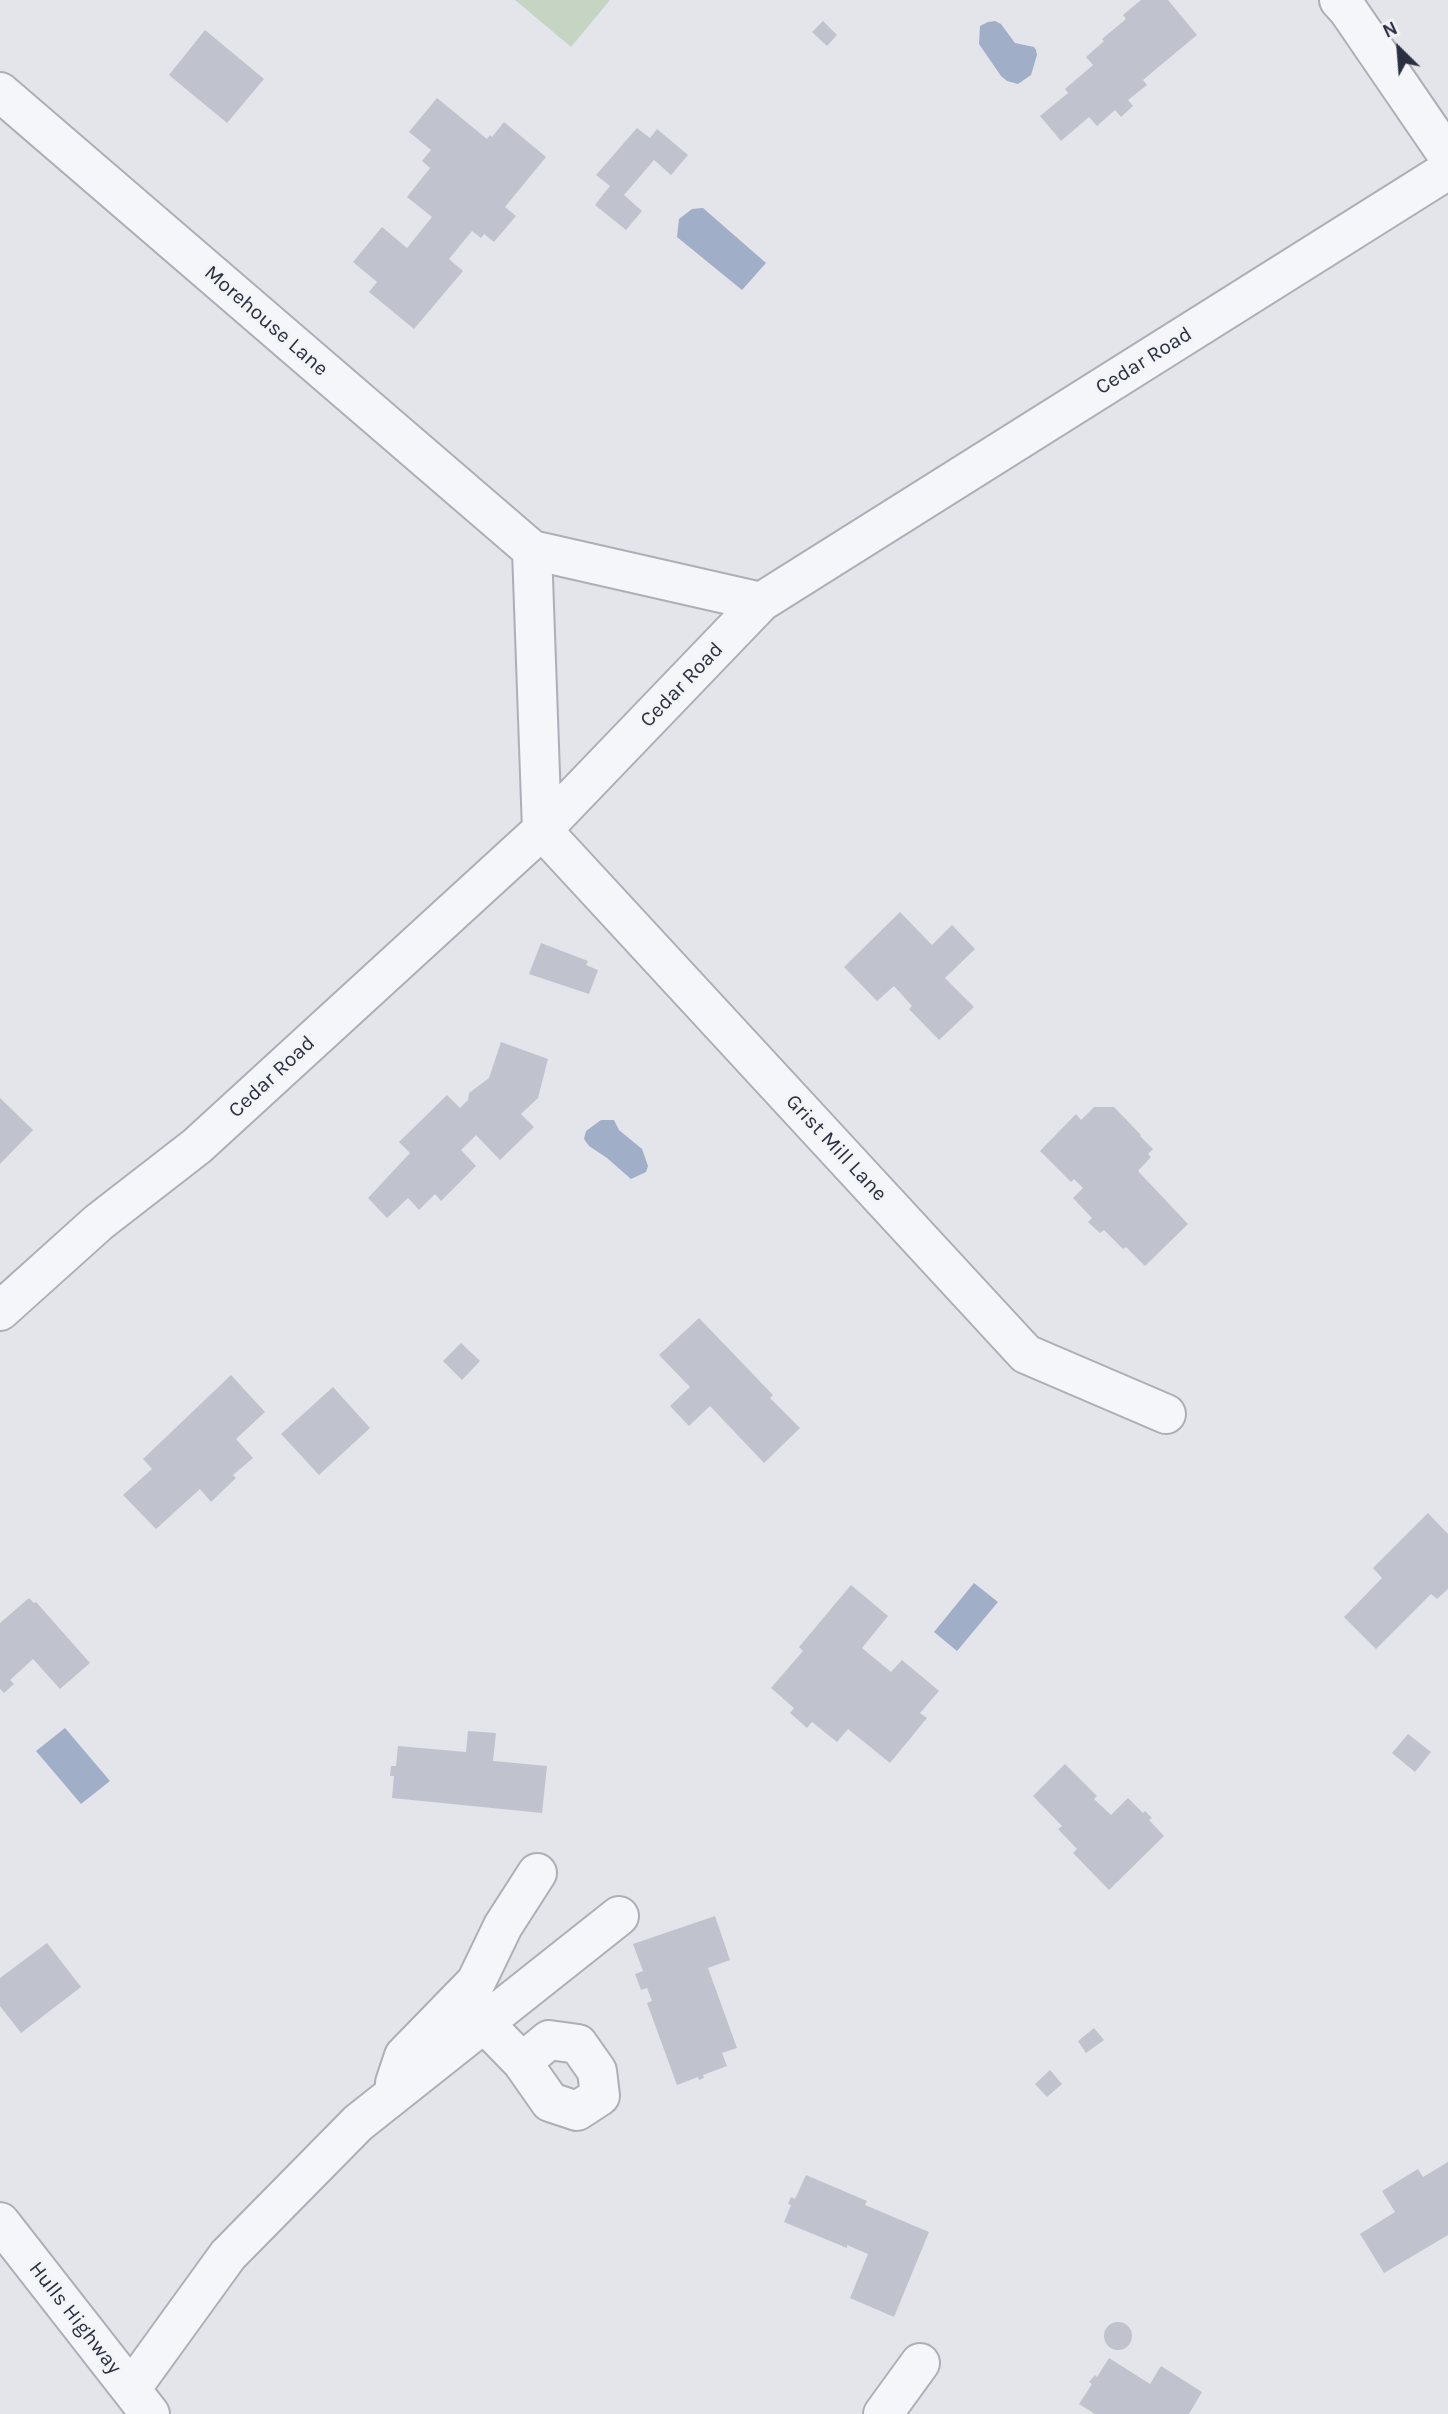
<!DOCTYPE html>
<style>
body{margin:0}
#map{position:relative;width:1448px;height:2414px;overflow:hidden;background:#e3e5ea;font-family:Karla,sans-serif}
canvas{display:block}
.north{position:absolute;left:1364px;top:14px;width:70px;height:70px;-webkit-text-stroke:5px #f2f4f8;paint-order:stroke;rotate:335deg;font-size:19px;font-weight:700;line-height:28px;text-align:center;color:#2b3041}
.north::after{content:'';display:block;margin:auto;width:24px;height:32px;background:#2b3041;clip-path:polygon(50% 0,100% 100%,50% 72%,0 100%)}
</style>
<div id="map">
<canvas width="1448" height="2414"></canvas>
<div class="north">N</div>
</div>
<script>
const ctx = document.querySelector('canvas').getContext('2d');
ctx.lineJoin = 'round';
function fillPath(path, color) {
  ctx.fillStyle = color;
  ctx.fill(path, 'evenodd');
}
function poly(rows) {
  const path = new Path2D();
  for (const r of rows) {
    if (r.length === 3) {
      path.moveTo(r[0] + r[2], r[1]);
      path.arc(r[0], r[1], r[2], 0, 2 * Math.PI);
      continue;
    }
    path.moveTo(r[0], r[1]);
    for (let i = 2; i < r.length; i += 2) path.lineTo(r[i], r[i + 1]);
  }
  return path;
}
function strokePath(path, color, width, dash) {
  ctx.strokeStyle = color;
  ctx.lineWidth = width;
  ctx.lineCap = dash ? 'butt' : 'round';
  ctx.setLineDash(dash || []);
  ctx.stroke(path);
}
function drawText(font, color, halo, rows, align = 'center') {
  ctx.font = font + ' Karla,sans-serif';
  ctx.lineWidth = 5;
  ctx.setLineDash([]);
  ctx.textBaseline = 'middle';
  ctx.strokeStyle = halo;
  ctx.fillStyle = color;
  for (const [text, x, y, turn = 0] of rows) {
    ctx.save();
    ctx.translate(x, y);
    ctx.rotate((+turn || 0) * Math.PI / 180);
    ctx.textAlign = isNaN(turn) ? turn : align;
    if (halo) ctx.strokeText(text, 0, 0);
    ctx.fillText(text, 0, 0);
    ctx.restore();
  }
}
const green = poly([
 [515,0,610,0,571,47]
]);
const water = poly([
 [995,21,1001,24,1015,43,1034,47,1036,50,1037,55,1031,75,1018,84,1007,81,1001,76,979,44,980,26,988,22],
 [703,208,766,263,742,290,677,237,679,219,692,209],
 [601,1120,614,1120,619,1130,642,1149,648,1166,646,1172,631,1179,607,1158,589,1146,584,1139,586,1131],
 [974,1583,998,1602,957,1651,934,1632],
 [65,1728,110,1781,81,1804,36,1751]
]);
const building = poly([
 [1141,0,1168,0,1197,35,1143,80,1147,85,1128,100,1133,106,1121,117,1115,110,1097,126,1089,117,1061,141,1040,116,1068,93,1065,89,1093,65,1086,57,1104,41,1102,39,1126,19,1123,15],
 [823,21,837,35,827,46,812,32],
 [205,30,264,79,227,123,169,75],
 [437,98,487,139,490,135,492,137,504,122,546,157,505,207,516,216,494,242,484,234,481,238,472,231,449,259,463,271,414,329,369,292,377,282,353,262,382,227,407,248,432,217,407,197,430,168,422,161,431,150,409,132],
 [637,128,650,138,657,129,688,155,671,175,654,160,624,195,642,211,626,230,595,205,610,186,596,175],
 [900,912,932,945,952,925,975,949,945,978,974,1007,939,1040,909,1009,912,1006,894,986,877,1001,844,967],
 [541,943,588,961,586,965,598,970,589,994,529,974],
 [501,1042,548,1059,538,1098,521,1114,534,1127,500,1160,476,1135,461,1150,476,1166,441,1201,435,1194,419,1210,408,1198,387,1218,368,1198,410,1153,399,1142,447,1095,460,1108,468,1100,469,1093,489,1078],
 [0,1098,33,1130,0,1164],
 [1094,1107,1114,1107,1141,1135,1140,1136,1153,1149,1148,1154,1151,1157,1138,1171,1188,1224,1145,1266,1126,1247,1123,1249,1104,1230,1100,1233,1088,1222,1092,1218,1073,1198,1083,1188,1074,1179,1071,1182,1040,1151,1076,1114,1081,1120],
 [699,1318,773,1395,770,1398,800,1428,764,1463,710,1406,689,1426,670,1406,690,1387,659,1355],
 [461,1343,480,1361,462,1380,443,1361],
 [231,1375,265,1412,236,1439,253,1458,233,1475,236,1478,211,1502,200,1489,156,1529,123,1495,152,1469,143,1459],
 [333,1387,370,1428,319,1475,281,1434],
 [1428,1513,1448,1534,1448,1589,1437,1599,1431,1594,1376,1649,1344,1617,1382,1578,1373,1568],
 [851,1585,888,1616,862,1648,891,1672,902,1660,939,1691,920,1713,927,1718,890,1763,848,1729,837,1742,812,1722,807,1728,790,1713,794,1708,771,1688,803,1651,799,1647],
 [29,1598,34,1603,36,1602,90,1663,60,1689,33,1659,10,1680,14,1684,4,1693,0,1689,0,1623],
 [468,1731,496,1733,493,1761,547,1766,542,1813,392,1798,394,1776,390,1776,391,1766,396,1766,398,1746,466,1752],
 [1408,1734,1431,1752,1415,1772,1392,1753],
 [1065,1764,1097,1796,1094,1799,1111,1815,1128,1798,1143,1813,1145,1811,1152,1818,1149,1820,1164,1836,1109,1890,1073,1853,1077,1849,1058,1829,1062,1826,1033,1796],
 [715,1916,730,1960,708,1968,737,2048,722,2053,727,2066,703,2075,704,2078,699,2080,698,2077,677,2085,647,2003,652,2001,647,1988,641,1990,635,1974,643,1971,633,1944],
 [47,1943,81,1987,21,2033,0,2006,0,1978],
 [1094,2028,1104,2040,1086,2053,1078,2041],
 [1050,2070,1062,2084,1047,2097,1035,2084],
 [1448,2162,1448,2235,1384,2273,1360,2234,1395,2212,1382,2191,1418,2169,1423,2177],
 [806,2175,867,2201,865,2205,929,2232,894,2317,850,2298,868,2254,847,2245,847,2248,784,2222,791,2205,788,2204,791,2197,795,2199],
 [1118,2336,14],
 [1109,2358,1150,2384,1161,2366,1202,2392,1189,2414,1095,2414,1079,2404,1092,2384,1089,2382,1095,2375,1097,2377]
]);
const minor = poly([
 [1339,0,1348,10,1448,156],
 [0,92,532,550,761,602],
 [532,550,542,830,1026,1354,1166,1414],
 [0,1311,99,1222,197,1146,542,830,761,602,1448,170],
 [484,2023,522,2062,550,2102,577,2111,600,2096,597,2071,578,2044,549,2040,522,2062],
 [395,2083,404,2056,476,1982,503,1926,537,1873],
 [0,2222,150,2414],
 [131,2389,228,2255,358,2123,619,1916],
 [883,2414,920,2363]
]);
const streetNames = [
 ["Morehouse Lane",266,321,41],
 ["Cedar Road",1144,361,-32],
 ["Cedar Road",682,685,-46],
 ["Cedar Road",272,1077,-43],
 ["Grist Mill Lane",836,1148,47],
 ["Hulls Highway",75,2318,52]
];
fillPath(green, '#c6d4c4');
fillPath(water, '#a0aec8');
fillPath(building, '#c0c3cd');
strokePath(minor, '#acafb7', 42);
strokePath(minor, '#f5f6f9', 38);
drawText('21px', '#2b3041', '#f2f4f8', streetNames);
</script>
